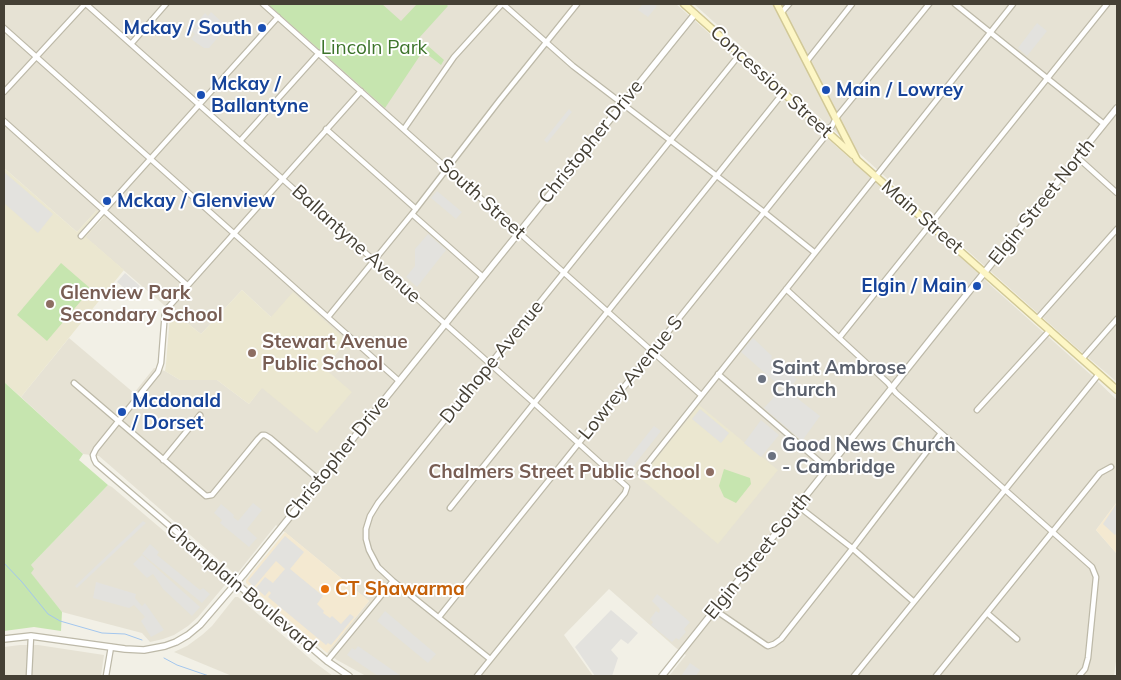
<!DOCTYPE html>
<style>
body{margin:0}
#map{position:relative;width:1121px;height:680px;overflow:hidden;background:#f2f0e6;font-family:Mulish,sans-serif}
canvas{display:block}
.frame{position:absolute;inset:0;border:5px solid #454035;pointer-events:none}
</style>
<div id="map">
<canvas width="1121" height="680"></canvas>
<div class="frame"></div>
</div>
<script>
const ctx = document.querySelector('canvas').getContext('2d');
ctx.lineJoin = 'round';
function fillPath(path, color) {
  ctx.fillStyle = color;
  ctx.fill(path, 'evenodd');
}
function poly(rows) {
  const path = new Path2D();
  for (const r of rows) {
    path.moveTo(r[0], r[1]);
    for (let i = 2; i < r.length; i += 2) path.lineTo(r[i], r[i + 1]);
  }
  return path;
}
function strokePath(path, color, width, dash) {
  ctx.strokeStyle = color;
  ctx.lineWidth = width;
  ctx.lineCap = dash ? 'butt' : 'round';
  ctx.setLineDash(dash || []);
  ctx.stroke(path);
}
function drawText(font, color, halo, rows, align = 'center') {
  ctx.font = font + ' Mulish,sans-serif';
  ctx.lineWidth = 4;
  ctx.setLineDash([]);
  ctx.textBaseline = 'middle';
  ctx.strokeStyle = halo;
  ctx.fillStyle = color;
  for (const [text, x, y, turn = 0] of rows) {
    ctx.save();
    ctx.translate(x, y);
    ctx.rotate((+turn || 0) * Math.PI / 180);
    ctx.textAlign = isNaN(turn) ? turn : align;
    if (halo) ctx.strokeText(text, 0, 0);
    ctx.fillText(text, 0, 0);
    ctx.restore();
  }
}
const residential = poly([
 [4,4,676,4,934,233,976,270,988,283,1090,374,1117,400,1117,502,1096,530,1117,554,1117,654,1114,676,669,676,686,655,676,648,609,589,564,635,593,676,366,676,337,660,327,653,369,601,276,525,236,575,99,456,83,454,21,397,69,338,134,393,154,368,165,371,180,380,217,380,249,404,261,388,323,368,347,342,271,317,242,290,201,334,164,305,85,237,104,217,96,211,77,232,4,168],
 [694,4,1117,4,1117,382,1078,349,942,228],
 [108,485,112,487,224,582,225,585,198,617,188,626,174,635,163,639,150,642,142,633,62,612,27,569],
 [235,597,238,597,314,662,333,676,232,676,174,652,187,646,202,635,212,626],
 [20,645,38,645,104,655,101,676,4,676,4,647]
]);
const commercial = poly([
 [1117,502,1117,554,1096,530],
 [285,532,369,601,327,653,246,583,246,580]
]);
const education = poly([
 [4,168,77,232,96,211,95,209,105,217,102,218,86,237,124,270,21,397,4,382],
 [242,290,271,317,293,292,347,341,324,368,352,392,317,433,262,388,249,404,217,380,180,380,165,371,166,364,170,315,164,305,201,334],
 [699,405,778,470,718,544,640,478,643,475]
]);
const green = poly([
 [268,4,382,4,401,21,417,4,446,4,448,6,419,38,444,60,441,65,423,51,385,108],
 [61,263,91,289,47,341,17,315],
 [4,382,83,454,79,460,108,485,31,565,34,569,31,573,62,612,61,631,34,627,4,631],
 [724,469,750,478,751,484,736,503,724,497,719,486]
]);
const parking = poly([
 [643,4,654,4,657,6,648,17,638,10],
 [211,12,223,23,221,26,225,29,209,48,204,48,191,39,195,34,190,30,205,13,208,16],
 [1037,23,1047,31,1027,56,1018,48],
 [569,109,572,112,547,143,544,140],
 [4,172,53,214,38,233,4,203],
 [437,191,462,212,456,219,431,198],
 [428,234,446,250,417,287,406,277,415,266,415,249],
 [125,273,140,286,133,295,117,282],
 [753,338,772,356,771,358,797,379,788,391,820,416,802,441,764,408,782,388,741,352],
 [700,409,729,433,721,443,692,419],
 [761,420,779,435,761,457,744,443],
 [654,426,661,431,628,473,621,467],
 [253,503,262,510,247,529,257,538,249,547,220,523,222,520,214,513,221,504,234,515,233,517,238,521],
 [1117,503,1117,533,1115,535,1103,524],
 [143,521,146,523,77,588,75,586],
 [285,536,304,552,290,569,323,596,317,604,324,611,323,613,330,618,332,616,341,624,350,614,354,617,331,645,328,643,326,645,268,597,271,593,269,591,265,596,256,588,265,577,273,583,285,569,276,561,254,587,248,581],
 [150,544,159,552,157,555,200,590,203,588,210,594,202,603,142,554],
 [142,555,200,607,192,616,163,589,153,574,147,578,133,564],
 [96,582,136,594,135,598,142,606,145,603,164,630,151,637,141,621,145,617,134,605,129,608,93,598],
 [657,594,690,622,684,629,686,632,679,640,676,638,672,642,651,625,653,622,650,619,656,611,659,613,660,610,659,608,652,601],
 [611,610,638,633,628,644,621,639,611,650,618,658,612,676,595,676,575,647],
 [385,611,436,654,428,663,377,621],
 [358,646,401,676,378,676,347,655,352,648,355,650],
 [690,663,700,670,696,676,681,676]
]);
const stream = poly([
 [4,563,22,582,48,614,60,621,102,633,125,634,142,640],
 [164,658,177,665,209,676]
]);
const minor = poly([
 [86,4,534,403,627,487,625,493,477,676],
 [263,4,701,395],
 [503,4,573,66,764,212,814,252],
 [955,4,1104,124],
 [782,12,789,4],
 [4,28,399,381],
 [131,44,166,4],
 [807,61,852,4],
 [4,92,85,4],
 [4,121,187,285],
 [823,128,829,128,832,126,836,118,929,4],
 [326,129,416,209],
 [404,129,454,57,502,4],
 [240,141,319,53],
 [1077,157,1117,193],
 [412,214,483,277],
 [81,236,278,17],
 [786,289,888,383,896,393,1092,567,1096,577,1088,658,1085,669,1079,676],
 [328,317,412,214,499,101,577,4],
 [1037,319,1117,229],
 [839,338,1107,4],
 [1082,359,1117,319],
 [718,374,828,469],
 [74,383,206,496,212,495,258,439,262,435,265,435,270,438,319,480],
 [977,410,1050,330],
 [163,460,200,415],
 [640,473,1013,4],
 [798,506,852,548,914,602],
 [450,508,783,93],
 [236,583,96,463,94,459,93,455,96,449,158,372,161,363,165,311,361,91],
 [715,610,766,645,768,646,774,644,781,639,856,544,941,433],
 [987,613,1017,639],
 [439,617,823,139],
 [490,659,393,581,378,567,369,550,366,539,366,529,370,516,378,503,740,54],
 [327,661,393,581],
 [29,676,31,636],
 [106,676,111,647],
 [854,676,1099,374],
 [936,676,1100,473,1111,467]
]);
const tertiary = poly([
 [236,583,327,661,349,676],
 [4,639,31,636,125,649,144,650,165,646,176,642,188,635,200,625,243,575,695,14],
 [662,676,934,335,1117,108]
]);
const secondary = poly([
 [684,4,853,155],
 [777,4,857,160,1117,390]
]);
const markers = [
 [262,28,5,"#1a4fb4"],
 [826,90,5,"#1a4fb4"],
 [201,95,5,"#1a4fb4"],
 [107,201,5,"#1a4fb4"],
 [977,286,5,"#1a4fb4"],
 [50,304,5,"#8d6e63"],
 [252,353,5,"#8d6e63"],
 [762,379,5,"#6b7280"],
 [122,412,5,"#1a4fb4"],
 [772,456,5,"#6b7280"],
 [710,472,5,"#8d6e63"],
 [325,589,5,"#e8710a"]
];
const transitNames = [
 ["Mckay / South",252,28,"right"],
 ["Mckay /",211,84],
 ["Ballantyne",211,106],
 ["Main / Lowrey",836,90],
 ["Mckay / Glenview",117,201],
 ["Elgin / Main",967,286,"right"],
 ["Mcdonald",132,401],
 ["/ Dorset",132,423]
];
const parkNames = [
 ["Lincoln Park",374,48]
];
const streetNames = [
 ["Concession Street",771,82,42],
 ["Christopher Drive",591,142,-51],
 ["South Street",482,199,42],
 ["Elgin Street North",1042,202,-51],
 ["Main Street",922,217,41],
 ["Ballantyne Avenue",356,244,42],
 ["Dudhope Avenue",492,362,-51],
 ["Lowrey Avenue S",631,378,-51],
 ["Christopher Drive",337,458,-51],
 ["Elgin Street South",758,556,-51],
 ["Champlain Boulevard",241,588,40]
];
const educationNames = [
 ["Glenview Park",60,293],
 ["Secondary School",60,315],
 ["Stewart Avenue",262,342],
 ["Public School",262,364],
 ["Chalmers Street Public School",700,472,"right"]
];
const worshipNames = [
 ["Saint Ambrose",772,368],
 ["Church",772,390],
 ["Good News Church",782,445],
 ["- Cambridge",782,467]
];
const foodNames = [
 ["CT Shawarma",335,589]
];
fillPath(residential, '#e6e2d4');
fillPath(commercial, '#f4e9d1');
fillPath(education, '#ebe7d0');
fillPath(green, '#c6e5af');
fillPath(parking, '#e3e2de');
strokePath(stream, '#a3c6ee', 1);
strokePath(minor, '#bdb9a8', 7);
strokePath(tertiary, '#bdb9a8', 8);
strokePath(secondary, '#d1c897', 9);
strokePath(minor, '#fff', 4.5);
strokePath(tertiary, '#fff', 5.5);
strokePath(secondary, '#fdf6c5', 6);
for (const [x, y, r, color] of markers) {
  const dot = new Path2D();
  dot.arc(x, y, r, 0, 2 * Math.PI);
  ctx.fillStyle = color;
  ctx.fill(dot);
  strokePath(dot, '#fff', 2);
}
drawText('bold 19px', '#164399', '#fff', transitNames, 'left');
drawText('19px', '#3d742b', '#fff', parkNames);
drawText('19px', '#454035', '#fff', streetNames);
drawText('bold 19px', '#785e54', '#fff', educationNames, 'left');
drawText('bold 19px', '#5b616d', '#fff', worshipNames, 'left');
drawText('bold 19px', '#c56008', '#fff', foodNames, 'left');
</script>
